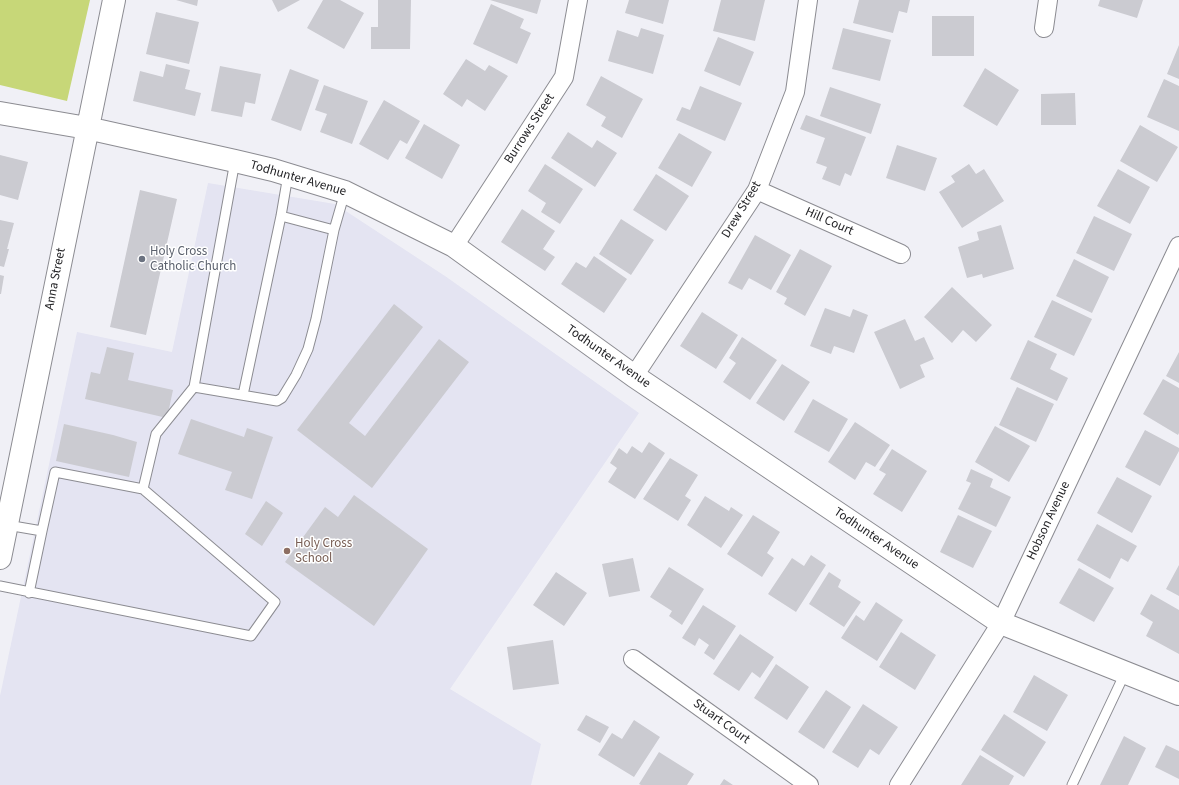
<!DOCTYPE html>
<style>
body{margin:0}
canvas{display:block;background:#f0f0f6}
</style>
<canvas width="1179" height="785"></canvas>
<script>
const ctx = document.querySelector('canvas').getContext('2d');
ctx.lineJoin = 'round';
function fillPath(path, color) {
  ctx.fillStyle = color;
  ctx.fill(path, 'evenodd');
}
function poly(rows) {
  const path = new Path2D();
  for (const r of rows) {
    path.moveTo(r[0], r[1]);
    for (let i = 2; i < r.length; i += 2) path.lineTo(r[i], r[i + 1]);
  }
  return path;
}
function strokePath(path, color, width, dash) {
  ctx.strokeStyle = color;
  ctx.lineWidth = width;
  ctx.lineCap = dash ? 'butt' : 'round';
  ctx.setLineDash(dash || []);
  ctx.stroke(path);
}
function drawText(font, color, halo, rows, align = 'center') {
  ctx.font = font + ' "Source Sans 3",sans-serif';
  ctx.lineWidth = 3;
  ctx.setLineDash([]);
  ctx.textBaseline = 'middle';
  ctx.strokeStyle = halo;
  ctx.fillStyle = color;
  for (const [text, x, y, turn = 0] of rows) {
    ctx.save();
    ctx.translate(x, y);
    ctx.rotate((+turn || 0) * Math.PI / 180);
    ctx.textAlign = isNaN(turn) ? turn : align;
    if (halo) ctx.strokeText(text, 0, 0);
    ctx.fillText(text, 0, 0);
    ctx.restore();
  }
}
const built = poly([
 [208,183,335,204,445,276,639,413,450,689,541,744,531,785,0,785,0,696,77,332,172,352]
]);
const green = poly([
 [0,0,90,0,67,101,0,85]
]);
const building = poly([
 [176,0,198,0,197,6],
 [272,0,300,0,278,12],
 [323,0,340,0,364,13,344,49,307,28],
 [378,0,411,0,410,49,371,49,371,27,378,27],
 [490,0,541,0,537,14],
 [629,0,669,0,663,24,625,13],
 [721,0,765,0,755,41,713,31],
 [859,0,910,0,907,13,899,11,893,33,853,23],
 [1100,0,1143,0,1137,18,1098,6],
 [491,4,524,19,520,28,531,33,517,64,473,44],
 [156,12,199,22,189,64,146,54],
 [932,16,974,16,974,56,932,56],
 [641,28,664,35,653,74,608,61,617,30,638,37],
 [843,28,891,40,880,81,832,69],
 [718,37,754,52,740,86,704,71],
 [1179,45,1179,79,1167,74],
 [466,59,485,71,489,65,508,76,485,111,467,99,462,107,443,94],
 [166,64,190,70,185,89,201,93,195,116,133,101,140,71,163,77],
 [220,66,261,74,255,104,245,102,242,117,211,111],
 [985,68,1019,90,997,126,963,106],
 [290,69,319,80,301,131,271,120],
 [601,76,643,99,622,138,601,126,606,117,586,105],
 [1164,79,1179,86,1179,131,1147,117],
 [324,85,368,101,352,144,320,132,327,114,315,110],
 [700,86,742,103,725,141,676,120,682,107,690,110],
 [830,87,881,104,871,134,820,116],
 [1075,93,1076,125,1041,125,1041,94],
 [384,100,420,121,407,144,400,140,388,160,359,144],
 [806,115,866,137,851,176,845,173,840,186,822,179,827,167,816,163,825,138,800,129],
 [424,124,460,145,442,179,405,158],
 [1140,125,1178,147,1157,182,1120,161],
 [568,132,592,148,597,140,617,153,595,187,551,158],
 [679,133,712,152,692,187,658,168],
 [897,145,937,158,925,191,886,178],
 [0,155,28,162,18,200,0,195],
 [545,164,583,189,560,224,541,212,546,203,528,191],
 [969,164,976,174,984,169,1004,201,962,228,939,192,955,182,951,176],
 [1118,169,1150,187,1130,224,1097,206],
 [656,174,689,196,666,231,633,210],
 [140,190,177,199,146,335,110,327],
 [522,209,555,231,543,249,555,257,545,271,501,242],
 [1094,216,1132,234,1114,271,1076,253],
 [621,219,654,240,631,275,599,254],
 [0,220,14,223,7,249,9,249,4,267,0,266],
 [1001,225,1014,269,983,278,982,274,967,278,958,247,979,240,977,232],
 [755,235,791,255,771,290,749,278,742,290,728,283],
 [800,249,832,266,805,316,784,304,787,298,776,292],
 [594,256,627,279,604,313,561,284,576,262,586,268],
 [1074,259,1109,277,1092,313,1056,296],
 [0,275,4,276,1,294,0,294],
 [952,287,992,325,976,342,963,330,952,343,924,317],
 [1052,300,1092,319,1074,356,1034,337],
 [394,304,423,327,349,423,365,436,439,339,469,362,372,488,297,430],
 [825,308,850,317,853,309,868,315,854,353,834,346,831,354,810,346],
 [702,312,738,335,716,369,680,346],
 [905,319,915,341,924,337,934,359,920,365,925,377,900,389,874,332],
 [742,337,777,360,750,400,723,382,736,363,729,358],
 [1028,340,1057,354,1050,369,1068,378,1057,401,1010,379],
 [107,347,134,353,128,380,173,390,167,418,85,399,91,372,100,374],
 [1179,352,1179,383,1166,376],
 [782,364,810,382,784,421,756,403],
 [1163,379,1179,388,1179,433,1178,435,1143,414],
 [1017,387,1054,404,1036,442,999,425],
 [813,399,848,419,829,452,794,432],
 [191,419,244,437,247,428,273,437,252,499,225,490,232,472,178,454],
 [855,422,890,445,875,467,866,462,855,480,828,462],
 [64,424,113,435,137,442,129,477,56,461],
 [995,426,1030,446,1009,482,975,462],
 [1145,430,1179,448,1179,451,1160,486,1125,467],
 [649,442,665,453,635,499,608,482,617,468,610,463,619,448,627,454,632,446,642,453],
 [892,449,927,471,902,512,873,494,886,474,879,470],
 [670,458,698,475,685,496,691,500,678,521,643,499],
 [971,469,993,479,990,487,1011,497,996,527,958,509,971,483,966,481],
 [1117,477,1152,496,1132,533,1097,513],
 [354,495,428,549,374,626,285,562,325,507,338,517],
 [705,496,729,511,731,507,743,515,721,548,687,525],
 [266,501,283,513,262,546,245,534],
 [753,515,780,532,767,553,774,558,762,577,727,554],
 [958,515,992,531,973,568,940,552],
 [1097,524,1137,546,1128,562,1121,558,1110,579,1077,560],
 [811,555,826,565,796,612,768,594,792,558,804,566],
 [633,558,640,591,609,597,602,564],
 [1179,565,1179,596,1166,589],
 [669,567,704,589,682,625,669,616,672,611,650,597],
 [1079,568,1114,588,1094,622,1059,603],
 [556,572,587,593,564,626,533,605],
 [829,572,841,580,838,587,861,602,844,627,809,604],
 [1151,594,1179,610,1179,654,1146,636,1153,622,1140,614],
 [876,602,903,620,877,661,841,638,856,615,864,621],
 [703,605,736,626,714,660,704,653,709,645,699,638,695,646,682,638],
 [901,632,936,655,915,690,879,667],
 [740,634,774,657,760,678,752,672,739,691,713,674],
 [553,640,559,684,513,690,507,647],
 [776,664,809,687,787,720,754,698],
 [1034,675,1068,695,1047,731,1013,712],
 [826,690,851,707,824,749,798,732],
 [863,704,898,727,879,755,870,749,858,768,832,752],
 [1004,714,1046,742,1024,777,981,750],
 [586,715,609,727,600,743,577,730],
 [634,720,660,737,634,777,598,755,612,733,622,739],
 [1124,736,1146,748,1128,785,1100,785],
 [1166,745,1179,751,1179,779,1155,767],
 [659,752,694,774,687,785,641,785,639,784],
 [980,755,1014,776,1009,785,961,785],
 [724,779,733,785,720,785]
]);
const lane = poly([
 [281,216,334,230],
 [194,387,277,401,282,398,296,375,308,349,316,319,334,230,345,192],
 [243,395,281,216,288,175],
 [7,525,42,531],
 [0,586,251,636,275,602,143,489],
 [29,593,42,531,55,472,143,489,156,434,194,387,235,161],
 [1072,785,1125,673]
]);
const street = poly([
 [1044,28,1048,0],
 [757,190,901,254],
 [454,246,564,77,578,0],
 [634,376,757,190,795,92,808,0],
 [633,659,809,785],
 [899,785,1001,623,1179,246]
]);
const secondary = poly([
 [0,113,87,128,235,161,273,170,345,192,454,246,634,376,1001,623,1179,694],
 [0,558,114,0]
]);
const markers = [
 [142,259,4,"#6b7280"],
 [287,551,4,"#8d6e63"]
];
const streetNames = [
 ["Burrows Street",530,129,-57],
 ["Todhunter Avenue",298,179,16],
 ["Drew Street",742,210,-59],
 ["Hill Court",829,222,24],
 ["Anna Street",56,279,-79],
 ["Todhunter Avenue",608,357,35],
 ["Hobson Avenue",1049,521,-65],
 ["Todhunter Avenue",876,539,34],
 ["Stuart Court",721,722,36]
];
const worshipNames = [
 ["Holy Cross",150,252],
 ["Catholic Church",150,267]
];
const educationNames = [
 ["Holy Cross",295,544],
 ["School",295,559]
];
fillPath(built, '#e4e4f2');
fillPath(green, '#c7d778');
fillPath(building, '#cbcbd1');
strokePath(lane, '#8c8c92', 11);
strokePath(street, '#8c8c92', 20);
strokePath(secondary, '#8c8c92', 24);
strokePath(lane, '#fff', 9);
strokePath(street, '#fff', 18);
strokePath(secondary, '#fff', 22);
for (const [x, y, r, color] of markers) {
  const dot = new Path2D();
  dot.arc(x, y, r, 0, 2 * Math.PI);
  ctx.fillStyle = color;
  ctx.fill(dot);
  strokePath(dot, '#fff', 1.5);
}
drawText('13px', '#242427', '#fff', streetNames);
drawText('13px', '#5b616d', '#fff', worshipNames, 'left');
drawText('13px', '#785e54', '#fff', educationNames, 'left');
</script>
